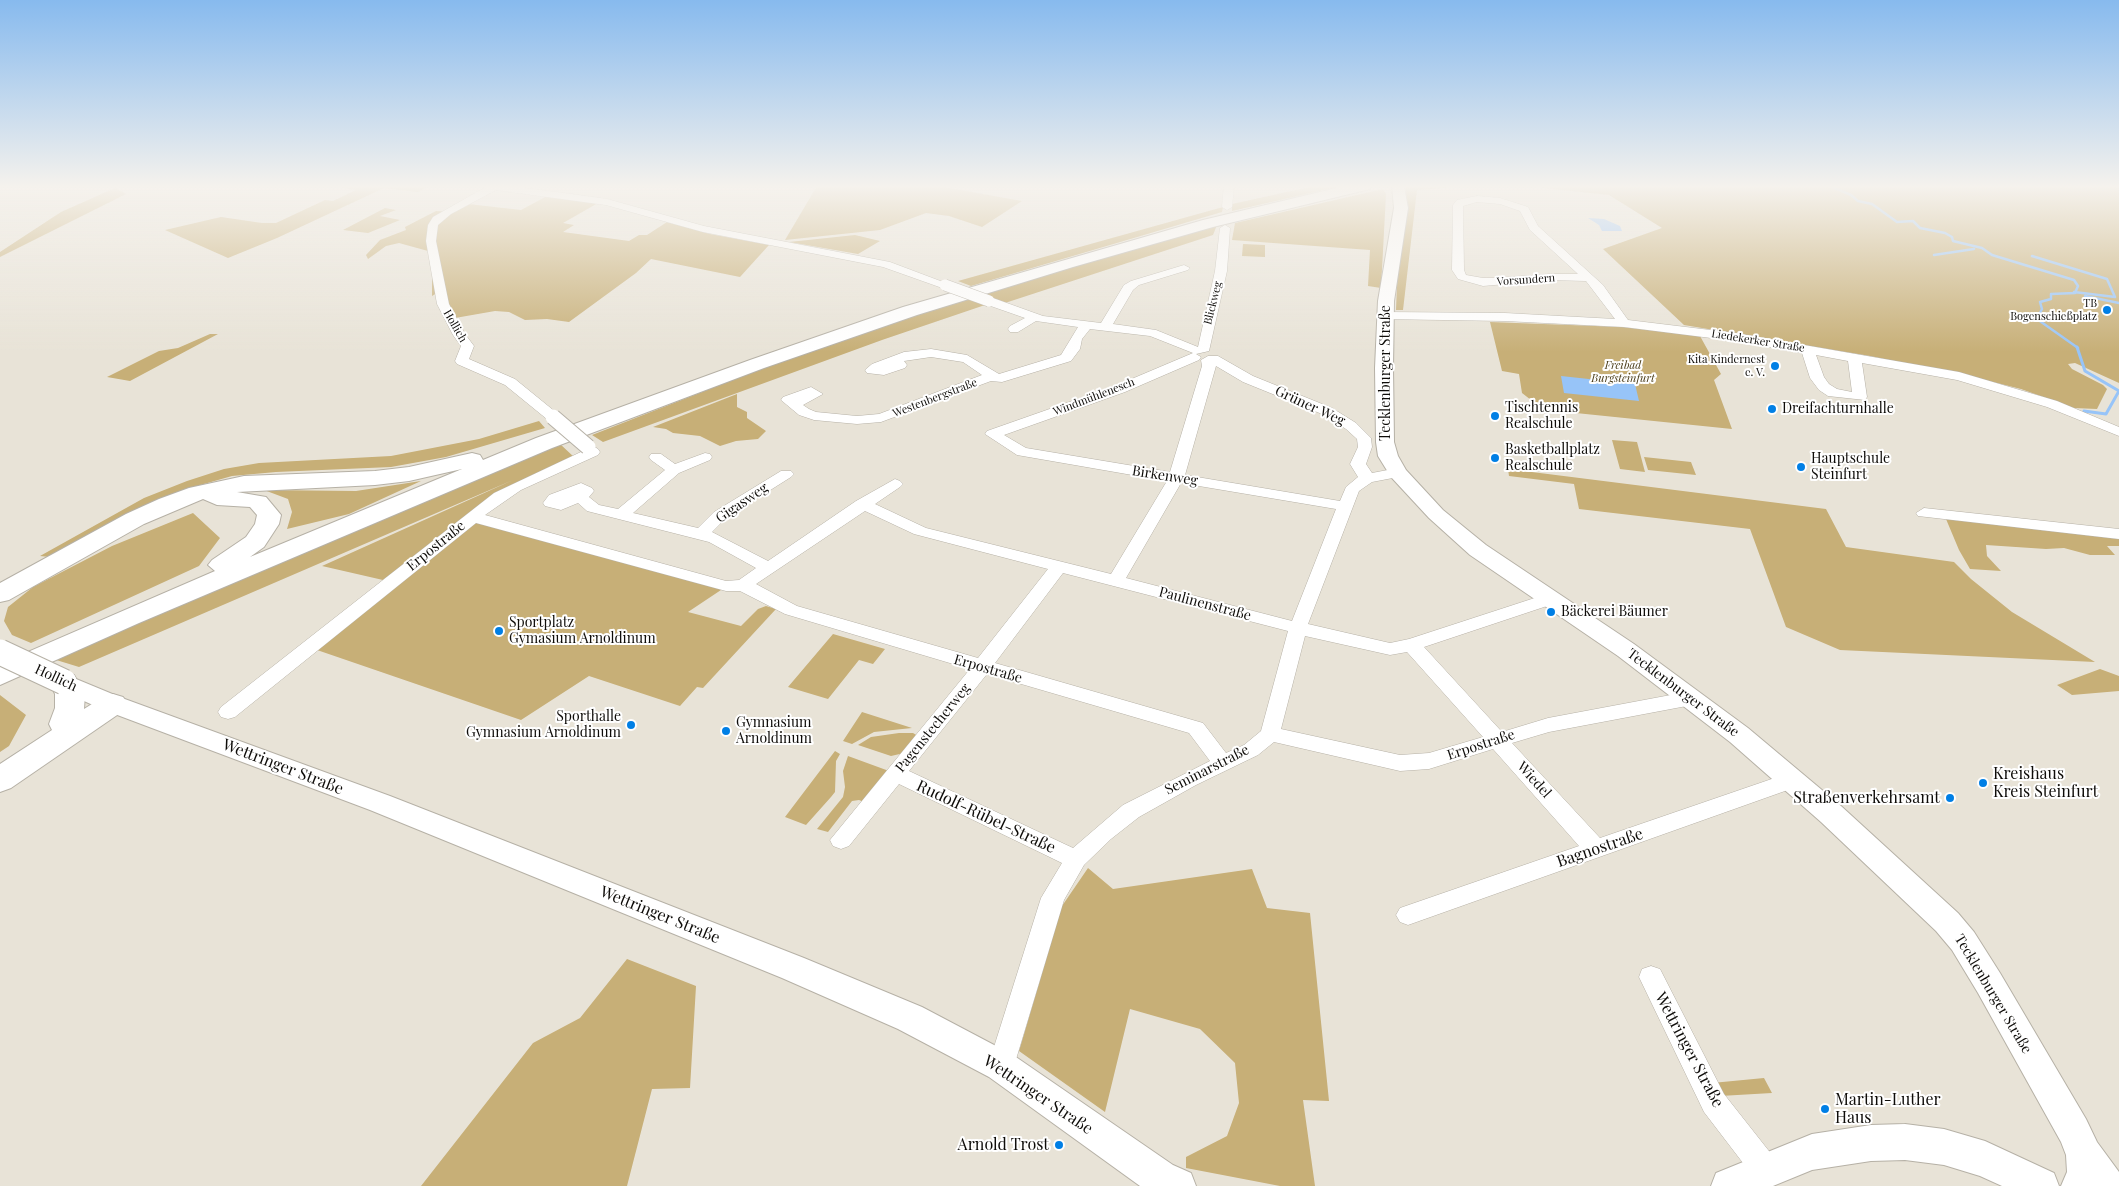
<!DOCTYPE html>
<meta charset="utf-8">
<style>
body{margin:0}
canvas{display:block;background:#e8e3d7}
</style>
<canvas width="2119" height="1186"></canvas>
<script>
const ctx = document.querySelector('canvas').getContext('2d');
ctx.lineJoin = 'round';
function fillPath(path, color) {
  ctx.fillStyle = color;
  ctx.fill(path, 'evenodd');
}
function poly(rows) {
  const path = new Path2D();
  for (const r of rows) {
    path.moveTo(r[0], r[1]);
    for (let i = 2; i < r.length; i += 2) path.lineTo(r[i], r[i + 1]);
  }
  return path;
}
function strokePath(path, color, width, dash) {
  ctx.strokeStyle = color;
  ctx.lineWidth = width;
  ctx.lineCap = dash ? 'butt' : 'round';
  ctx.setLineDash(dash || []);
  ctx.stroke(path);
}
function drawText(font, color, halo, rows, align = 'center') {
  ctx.font = font + ' "Playfair Display",serif';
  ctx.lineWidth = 4;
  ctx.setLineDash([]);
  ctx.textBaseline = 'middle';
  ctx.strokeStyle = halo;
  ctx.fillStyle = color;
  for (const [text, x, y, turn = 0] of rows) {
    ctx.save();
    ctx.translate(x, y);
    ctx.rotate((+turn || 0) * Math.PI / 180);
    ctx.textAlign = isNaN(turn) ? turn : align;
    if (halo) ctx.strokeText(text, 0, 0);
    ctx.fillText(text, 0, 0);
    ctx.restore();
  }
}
const green = poly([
 [332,186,429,186,418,192,384,188,277,238,228,258,165,230,221,217,262,223,276,223,325,200,333,201,356,190],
 [817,186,938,186,1022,201,982,227,949,216,926,213,880,230,785,240],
 [1314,186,1341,186,1232,211,1232,204],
 [1406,186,1467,186,1417,190,1403,310,1396,310,1397,285],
 [1527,186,2119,186,2119,383,2075,363,2068,364,2072,369,2103,385,2107,389,2097,409,2074,408,2021,389,1981,379,1870,356,1684,325,1603,249,1662,228,1609,195],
 [115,188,126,194,0,257,0,252,61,212],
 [1383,189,1386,194,1381,288,1368,286,1370,250,1232,240,1235,223],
 [547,196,598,203,563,223,574,225,563,232,629,241,639,235,647,235,667,222,710,234,769,245,740,277,651,259,636,273,569,322,547,319,525,320,509,312,495,311,455,318,448,304,445,288,432,296,432,266,428,251,399,243,386,246,368,259,366,255,380,240,406,230,405,227,436,211,455,212,468,204,521,210],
 [1223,207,1222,212,971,286,958,281],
 [385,208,396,210,380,216,400,220,368,233,343,230],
 [1217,225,1213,235,1005,303,978,293],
 [855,235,880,241,858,254,789,242],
 [1243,244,1265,245,1265,257,1242,256],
 [967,298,985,305,882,340,603,442,592,435,771,365],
 [1490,322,1622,327,1700,336,1721,374,1714,380,1732,429,1566,412,1540,407,1522,393,1519,374,1502,371],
 [210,334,218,334,130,381,107,377,159,351,178,348],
 [737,394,737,407,747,412,747,418,766,431,758,439,736,441,720,446,700,436,673,433,666,429,653,427],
 [539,421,545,428,446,457,391,467,276,472,232,476,190,488,153,503,50,557,40,556,144,498,187,481,224,469,259,463,391,456,479,439],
 [1612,440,1637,442,1645,472,1620,469],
 [559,443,575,458,501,491,383,580,322,566,513,480,79,667,53,659],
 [1644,457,1691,462,1696,475,1648,470],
 [1508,469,1826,509,1846,547,1954,562,1971,579,2012,612,2095,662,1840,650,1786,627,1750,529,1579,509,1574,484,1509,476],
 [421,481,349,514,287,529,292,512,288,499,264,490,356,491],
 [193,513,220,538,199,566,31,643,12,635,4,621,8,607,33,587,112,546],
 [1946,519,2119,539,2119,546,2107,546,2115,555,2090,555,2064,548,2046,549,1986,545,1987,556,2001,571,1970,569,1959,550],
 [476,520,724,588,688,612,741,626,758,609,766,606,776,609,703,688,697,687,680,706,589,676,521,720,317,650],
 [833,634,885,649,873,664,859,660,828,699,788,687],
 [2100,669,2119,676,2119,691,2072,695,2057,685],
 [0,695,26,715,9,746,0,752],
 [862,712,912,728,874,732,852,744,843,741],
 [899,733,913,733,918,736,904,753,891,756,858,745,871,737],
 [835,751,840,754,836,761,835,792,831,797,806,825,785,817],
 [848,756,889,771,864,802,859,800,852,801,828,832,817,829,843,797,845,787,843,771],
 [1088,868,1113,889,1252,869,1267,908,1310,913,1329,1101,1303,1100,1315,1186,1280,1186,1186,1168,1186,1157,1227,1136,1239,1103,1235,1063,1200,1029,1130,1009,1105,1112,1019,1051,1062,906],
 [627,959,696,986,690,1088,652,1089,627,1186,421,1186,533,1043,580,1018],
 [1764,1078,1772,1093,1720,1096,1712,1083]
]);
const water = poly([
 [1588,218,1604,219,1620,226,1622,231,1602,231,1599,225],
 [1561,376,1635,384,1639,401,1564,393]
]);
const streamFar1 = poly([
 [1830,186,1851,195,1858,201,1872,204,1897,222,1913,221,1920,228,1945,233,1952,237,1953,241,1982,248,1992,255,2074,280,2078,286,2075,293,2051,294,2051,299,2040,302,2042,309,2037,319,2078,348],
 [1934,255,1974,249],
 [2032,256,2107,279,2115,297,2074,292],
 [2085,296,2119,303]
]);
const stream = poly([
 [2077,347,2085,371,2119,391,2106,414,2084,411]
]);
const minor = poly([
 [483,186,512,186,607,199,704,226,890,262,951,285,945,289,883,267,703,232,606,205,496,190,451,214,438,225,436,241,449,304,465,334,474,346,469,359,515,379,558,414,560,417,553,421,548,420,505,385,457,364,455,361,461,346,453,335,437,304,426,241,428,225,433,217,484,188,483,186],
 [1224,186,1234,186,1232,207,1227,210,1222,207,1224,186],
 [1477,196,1500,198,1528,207,1538,226,1603,285,1628,320,1735,333,1959,372,2057,401,2119,427,2119,436,2047,407,1957,380,1862,363,1867,397,1865,400,1828,396,1819,390,1810,378,1802,353,1735,341,1624,327,1505,321,1381,319,1379,316,1381,313,1385,312,1505,313,1615,319,1586,281,1551,280,1483,286,1458,279,1452,270,1453,205,1457,200,1477,196],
 [1477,202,1500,204,1520,211,1530,230,1578,274,1551,274,1497,278,1483,278,1466,275,1464,270,1463,206,1477,202],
 [1816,355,1848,361,1852,392,1837,389,1829,384,1824,377,1816,355],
 [1225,225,1230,228,1227,271,1209,351,1196,354,1201,357,1199,360,1125,392,1004,435,1026,448,1170,472,1202,366,1201,360,1208,356,1218,356,1253,376,1332,408,1356,423,1371,438,1372,447,1366,464,1372,473,1398,468,1406,473,1403,476,1372,482,1359,491,1308,624,1390,643,1409,639,1550,593,1556,595,1559,599,1556,603,1424,647,1502,732,1548,718,1692,691,1699,693,1702,698,1699,703,1692,705,1549,732,1512,743,1600,838,1792,772,1799,774,1802,780,1799,786,1408,925,1400,922,1396,915,1400,908,1579,846,1493,749,1429,769,1400,771,1274,742,1258,755,1196,785,1139,817,1111,839,1084,865,1064,900,1014,1066,1010,1075,1001,1078,992,1075,988,1066,1041,898,1062,863,899,784,849,846,841,849,833,846,830,840,970,669,785,614,740,591,726,591,476,523,235,717,228,719,221,717,218,712,221,707,494,493,583,451,581,447,588,443,598,449,600,452,598,455,521,490,485,515,726,581,739,580,756,568,709,542,587,511,578,503,561,510,545,506,543,503,549,495,581,483,592,488,594,491,589,497,599,505,618,509,665,470,651,460,649,457,651,454,661,454,675,464,705,453,710,454,712,457,710,460,679,473,633,513,698,528,714,512,781,471,791,471,794,474,791,477,726,518,712,532,768,561,856,501,895,479,900,481,903,484,900,487,875,504,926,528,1111,574,1167,481,1017,455,985,434,987,431,1115,386,1193,353,1150,336,1090,329,1082,339,1080,349,1071,361,1002,382,991,381,881,422,857,424,814,420,799,415,781,400,783,397,811,387,823,394,803,405,809,409,816,412,857,416,879,414,982,375,963,362,931,357,904,361,907,365,905,368,884,375,867,373,865,370,872,364,904,352,931,349,967,355,999,374,1061,355,1078,327,1036,321,1018,332,1010,332,1008,329,1010,326,1025,318,985,304,983,301,985,298,993,298,1043,316,1101,323,1124,285,1131,281,1184,265,1190,268,1188,270,1139,285,1133,290,1113,324,1156,330,1198,347,1215,271,1220,228,1225,225],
 [1216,366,1243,382,1322,414,1346,429,1357,439,1358,447,1350,464,1358,477,1346,487,1340,501,1185,475,1216,366],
 [1181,483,1336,509,1292,621,1126,578,1181,483],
 [865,511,914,534,1048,569,978,658,797,606,756,584,865,511],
 [1063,573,1288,631,1261,731,1244,745,1226,753,1203,723,995,663,1063,573],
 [1305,636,1390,655,1407,652,1483,737,1429,753,1400,755,1281,729,1305,636],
 [987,674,1189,733,1210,761,1123,805,1073,848,909,771,987,674],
 [1924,508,2119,529,2119,539,1918,516,1916,513,1924,508],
 [1651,966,1660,969,1724,1094,1776,1160,1780,1170,1776,1180,1766,1184,1756,1180,1704,1112,1639,977,1642,969,1651,966]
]);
const major = poly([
 [1392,186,1404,186,1408,208,1394,301,1393,368,1394,442,1398,456,1406,470,1443,510,1486,545,1634,644,1748,728,1841,806,1958,913,1974,932,2000,973,2086,1119,2097,1142,2119,1172,2119,1186,2061,1186,2067,1172,2066,1155,2061,1142,1978,993,1952,950,1936,931,1821,822,1730,742,1618,656,1470,555,1429,518,1391,477,1378,456,1376,442,1375,368,1378,301,1394,208,1392,186],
 [64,674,122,698,390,796,804,958,922,1007,1013,1055,1173,1165,1191,1173,1196,1186,1140,1186,989,1077,898,1029,782,978,370,810,104,710,55,688,52,682,55,676,64,674],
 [1905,1124,1944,1129,1985,1141,2054,1173,2059,1186,2002,1186,1980,1176,1944,1165,1905,1160,1871,1161,1812,1170,1773,1186,1711,1186,1716,1173,1812,1134,1871,1125,1905,1124]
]);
const highway = poly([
 [1345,186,1372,186,1370,189,1213,227,1073,267,917,315,764,368,552,448,139,623,0,685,0,664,215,571,208,565,212,560,246,537,255,524,257,515,250,507,217,505,203,499,144,524,9,600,0,602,0,583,126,514,159,499,189,488,244,476,375,471,409,467,472,453,480,455,483,460,536,438,750,360,903,307,1203,220,1345,186],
 [462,469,250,557,264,547,279,524,281,515,266,497,237,492,375,485,409,481,462,469],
 [64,672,74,675,78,682,85,694,84,709,103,697,113,694,123,697,128,704,123,711,11,788,0,792,0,764,52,730,49,724,55,708,55,694,50,682,54,675,64,672]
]);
const minorBridgeFar1 = poly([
 [945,285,989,301]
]);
const minorBridge = poly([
 [553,417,588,447]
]);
const majorBridge = poly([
 [0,652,64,682]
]);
const markers = [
 [2107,310,5,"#007fe5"],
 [1775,366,5,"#007fe5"],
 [1772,409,5,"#007fe5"],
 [1495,416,5,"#007fe5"],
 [1495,458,5,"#007fe5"],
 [1801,467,5,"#007fe5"],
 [1551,612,5,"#007fe5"],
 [499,631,5,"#007fe5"],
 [631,725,5,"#007fe5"],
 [726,731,5,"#007fe5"],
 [1983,783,5,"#007fe5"],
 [1950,798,5,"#007fe5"],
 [1825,1109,5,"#007fe5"],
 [1059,1145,5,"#007fe5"]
];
const farStreetnames = [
 ["Vorsundern",1526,280,-4],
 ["Blickweg",1213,303,-76],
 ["Hollich",455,326,60],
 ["Liedekerker Straße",1758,341,9],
 ["Windmühlenesch",1094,397,-21],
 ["Westenbergstraße",935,398,-21]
];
const farPoinames = [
 ["TB",2097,304],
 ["Bogenschießplatz",2097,317],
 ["Kita Kindernest",1765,360],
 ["e. V.",1765,373]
];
const farParknames = [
 ["Freibad",1623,366],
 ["Burgsteinfurt",1623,379]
];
const streetNames = [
 ["Tecklenburger Straße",1386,373,-90],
 ["Grüner Weg",1310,406,25],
 ["Birkenweg",1165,476,9],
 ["Gigasweg",742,503,-34],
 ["Erpostraße",436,546,-39],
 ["Paulinenstraße",1205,604,15],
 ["Erpostraße",988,669,16],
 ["Hollich",56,678,25],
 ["Tecklenburger Straße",1683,693,37],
 ["Pagenstecherweg",933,728,-51],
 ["Erpostraße",1481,745,-18],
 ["Seminarstraße",1207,770,-27],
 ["Wiedel",1534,780,48],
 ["Tecklenburger Straße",1993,994,59]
];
const poiNames = [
 ["Tischtennis",1505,408],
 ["Realschule",1505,424],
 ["Dreifachturnhalle",1782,409],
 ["Basketballplatz",1505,450],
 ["Realschule",1505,466],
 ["Hauptschule",1811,459],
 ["Steinfurt",1811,475],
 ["Bäckerei Bäumer",1561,612],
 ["Sportplatz",509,623],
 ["Gymasium Arnoldinum",509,639],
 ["Sporthalle",621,717,"right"],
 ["Gymnasium Arnoldinum",621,733,"right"],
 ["Gymnasium",736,723],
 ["Arnoldinum",736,739]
];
const nearStreetnames = [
 ["Wettringer Straße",283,767,21],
 ["Rudolf-Rübel-Straße",986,817,25],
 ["Bagnostraße",1600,848,-19],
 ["Wettringer Straße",660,915,22],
 ["Wettringer Straße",1689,1050,62],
 ["Wettringer Straße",1038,1095,34]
];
const nearPoinames = [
 ["Kreishaus",1993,774],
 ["Kreis Steinfurt",1993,792],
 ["Straßenverkehrsamt",1940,798,"right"],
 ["Martin-Luther",1835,1100],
 ["Haus",1835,1118],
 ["Arnold Trost",1049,1145,"right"]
];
fillPath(green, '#c7af77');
fillPath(water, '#97c4f8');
strokePath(streamFar1, '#97c4f8', 2.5);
strokePath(stream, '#97c4f8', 3);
strokePath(minor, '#b6b1a6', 1);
strokePath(major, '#b6b1a6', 2);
strokePath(highway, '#b6b1a6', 2);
fillPath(minor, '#fff');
fillPath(major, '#fff');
fillPath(highway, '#fff');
strokePath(minorBridgeFar1, '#b6b1a6', 12, []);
strokePath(minorBridge, '#b6b1a6', 17, []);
strokePath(majorBridge, '#b6b1a6', 27, []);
strokePath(minorBridgeFar1, '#fff', 11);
strokePath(minorBridge, '#fff', 15);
strokePath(majorBridge, '#fff', 25);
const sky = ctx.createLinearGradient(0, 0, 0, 352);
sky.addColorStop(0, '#87baee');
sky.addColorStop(0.53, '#f5f2ed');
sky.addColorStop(1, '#f5f2ed00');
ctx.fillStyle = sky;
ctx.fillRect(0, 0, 2119, 352);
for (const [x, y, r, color] of markers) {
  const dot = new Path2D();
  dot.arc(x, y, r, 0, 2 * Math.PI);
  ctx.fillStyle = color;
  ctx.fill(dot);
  strokePath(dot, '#fff', 2);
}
drawText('11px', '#0e0c09', '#fff', farStreetnames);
drawText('11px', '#0e0c09', '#fff', farPoinames, 'right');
drawText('italic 11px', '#4a3c18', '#fff', farParknames);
drawText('14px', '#0e0c09', '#fff', streetNames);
drawText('14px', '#0e0c09', '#fff', poiNames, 'left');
drawText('16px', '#0e0c09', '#fff', nearStreetnames);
drawText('16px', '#0e0c09', '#fff', nearPoinames, 'left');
</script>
